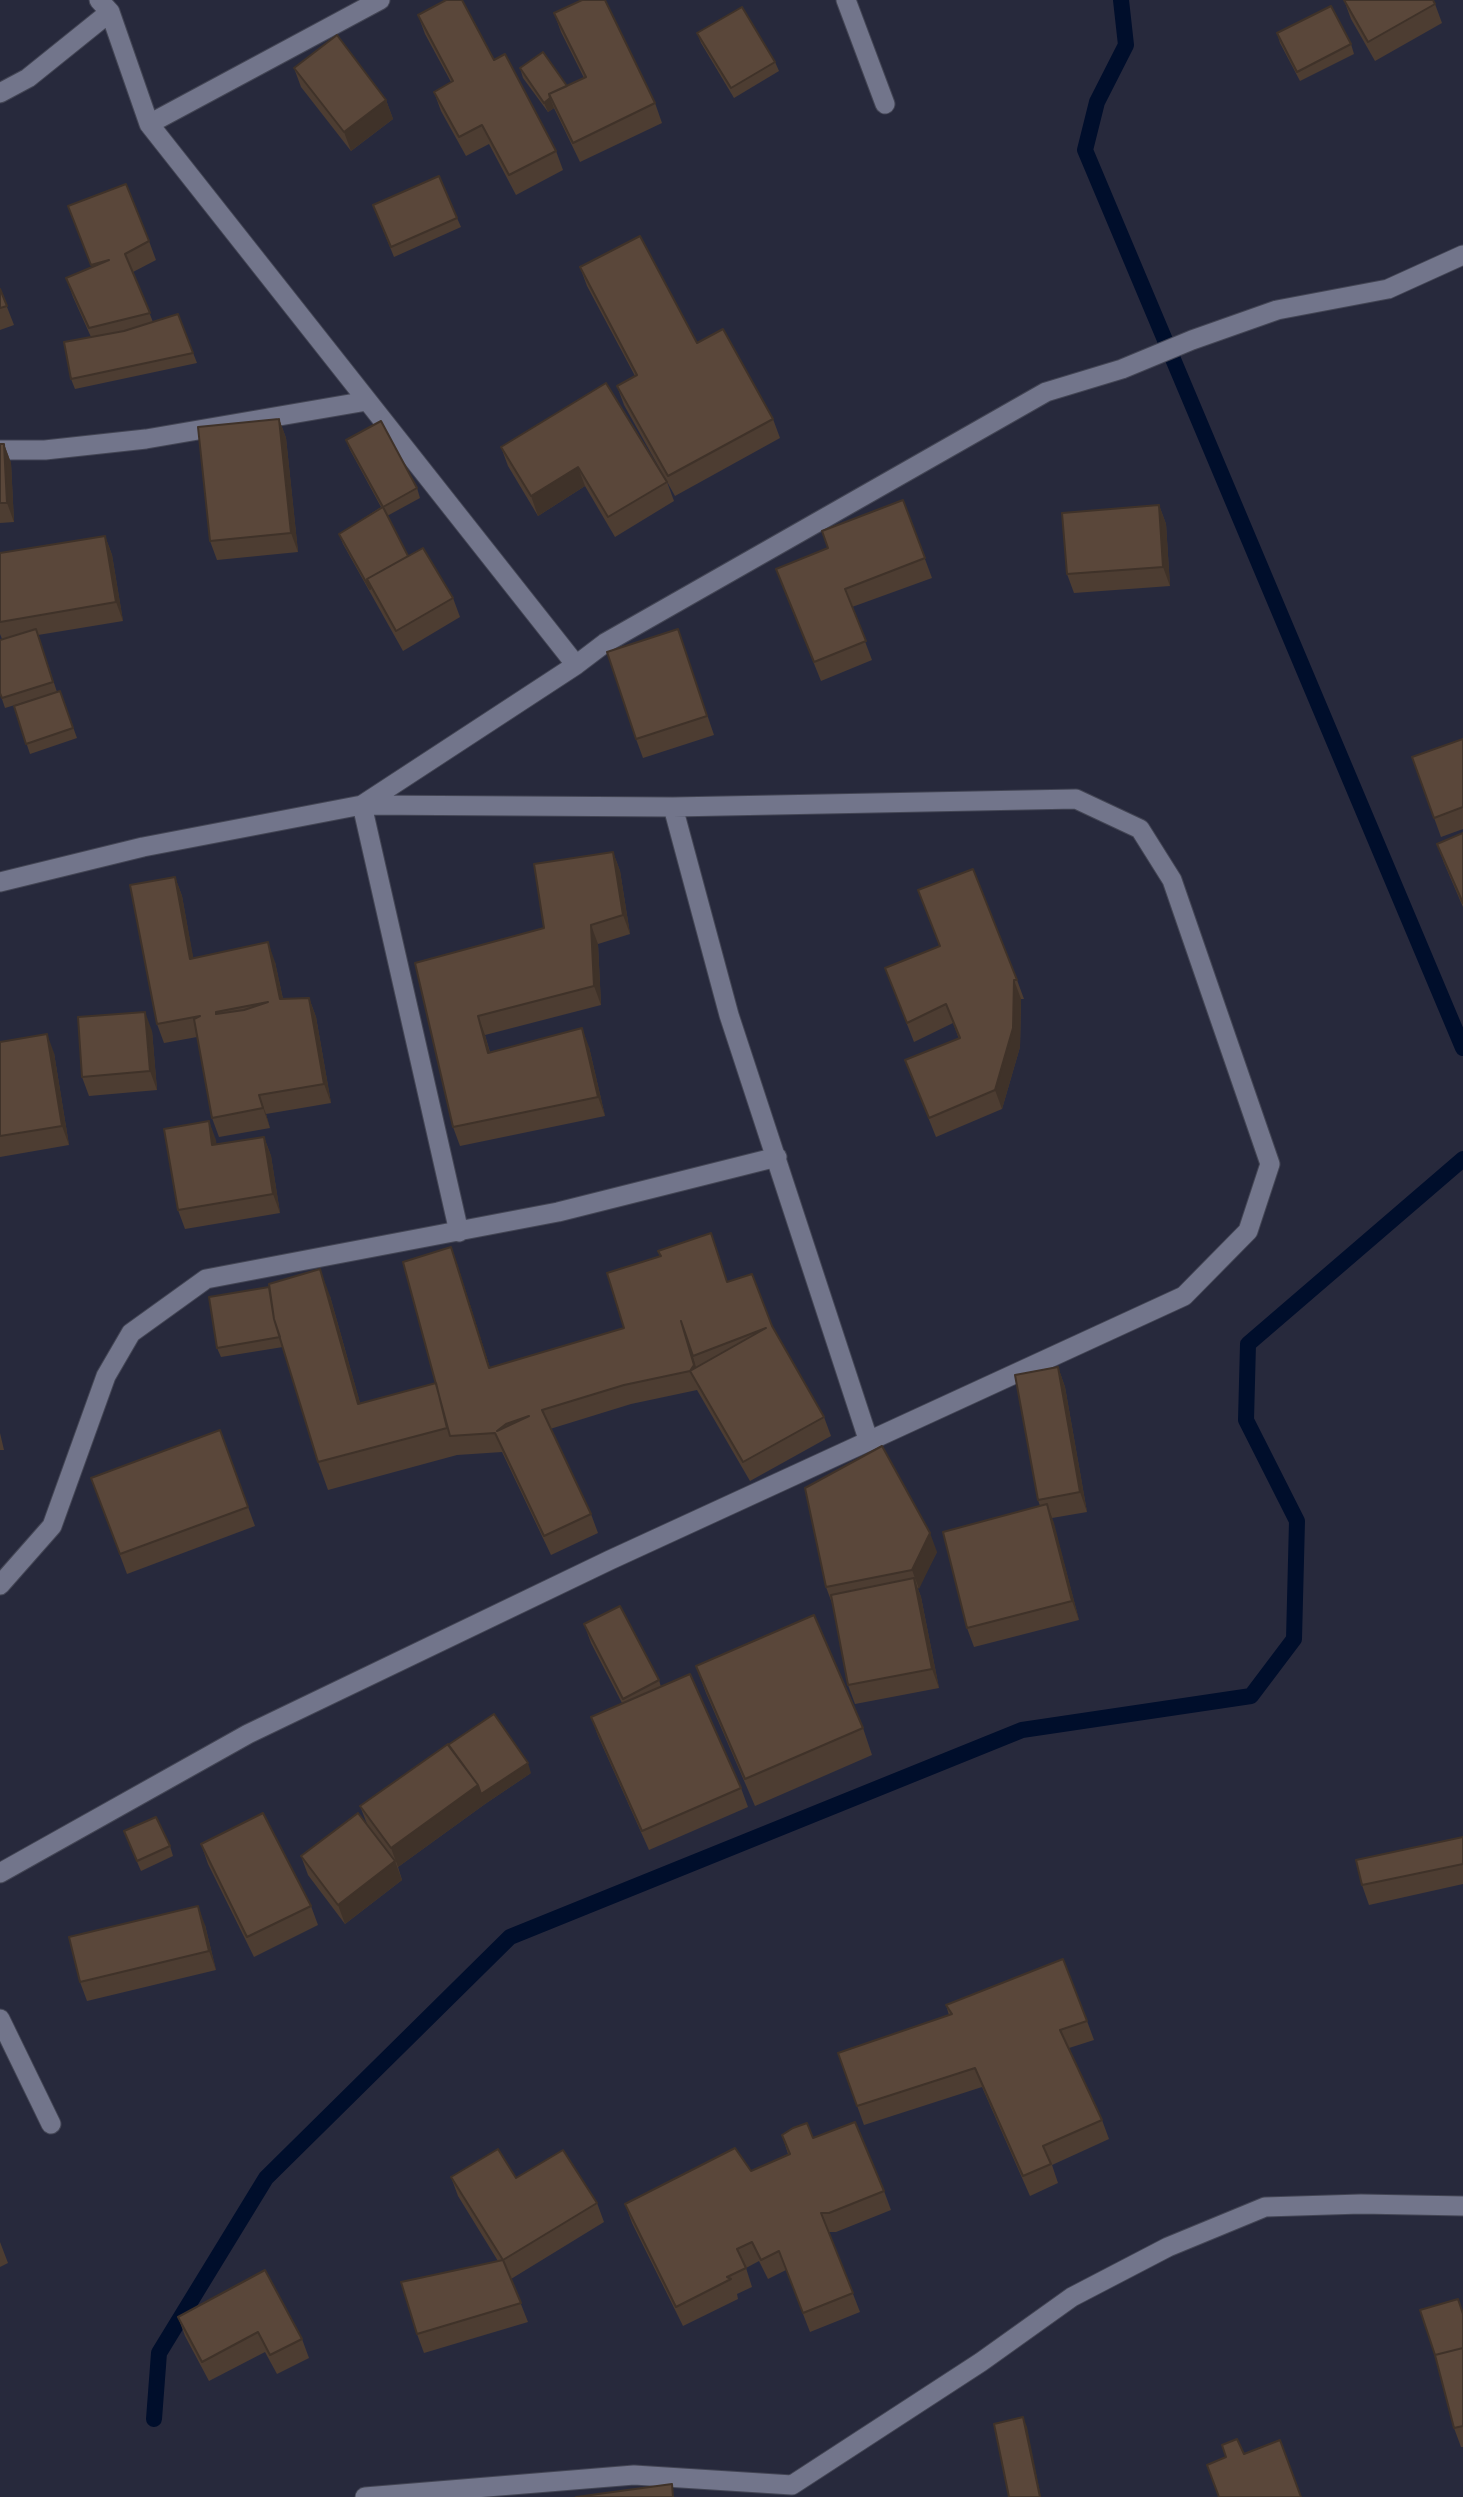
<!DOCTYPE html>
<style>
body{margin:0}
canvas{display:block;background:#27293c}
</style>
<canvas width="1463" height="2497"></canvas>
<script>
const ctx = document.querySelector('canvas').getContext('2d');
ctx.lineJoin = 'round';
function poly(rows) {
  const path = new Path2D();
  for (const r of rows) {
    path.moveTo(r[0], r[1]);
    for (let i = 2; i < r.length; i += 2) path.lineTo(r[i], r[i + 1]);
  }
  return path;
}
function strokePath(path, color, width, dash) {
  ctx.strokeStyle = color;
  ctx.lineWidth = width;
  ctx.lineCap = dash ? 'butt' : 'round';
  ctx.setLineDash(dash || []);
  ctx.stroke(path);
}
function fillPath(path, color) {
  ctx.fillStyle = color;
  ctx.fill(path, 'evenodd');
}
const stream = poly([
 [1121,0,1126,45,1097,102,1085,150,1463,1048],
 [154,2419,159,2353,266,2178,510,1937,1022,1730,1251,1696,1294,1639,1297,1521,1246,1420,1248,1344,1463,1159]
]);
const minor = poly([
 [99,0,110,12,149,124],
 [380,0,149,124,576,665],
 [846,0,885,104],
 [0,93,28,78,110,12],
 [0,450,45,450,146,439,367,401],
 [362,805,576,665,605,643,1046,392,1122,369,1192,340,1277,310,1388,289,1463,255],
 [362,805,459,1232],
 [673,807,729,1015,868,1439],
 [0,882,143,847,362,805,673,807,1076,799,1140,829,1172,880,1270,1164,1248,1231,1184,1296,610,1560,248,1734,0,1873],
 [0,1585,52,1526,106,1376,131,1333,206,1279,558,1212,777,1157],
 [0,2019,51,2124],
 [365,2497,634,2475,792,2485,981,2362,1072,2297,1168,2247,1265,2207,1361,2204,1463,2206]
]);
const wall = poly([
 [1344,0,1435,4,1442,23,1375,61,1351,19],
 [554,13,655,103,662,123,580,162,554,108,548,112,523,78,520,68,567,86,584,78,561,32],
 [418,15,494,60,556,151,563,170,516,195,489,144,466,156,441,111,434,92,451,82,425,34],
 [697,33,775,62,779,71,734,98,701,43],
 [1277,33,1351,44,1354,54,1300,81,1280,43],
 [294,68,386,100,393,119,351,151,301,87],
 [373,205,457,218,461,227,394,257],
 [68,206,149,241,156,260,133,272,153,322,178,314,197,363,75,389,71,379,91,337,73,297,66,278,92,267],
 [580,267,773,419,780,438,675,496,624,405,617,386,635,376,587,286],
 [0,289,14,325,0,330],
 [279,419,286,438,298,552,217,560,210,541],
 [346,440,417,488,420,498,387,516,408,556,453,598,460,617,403,651,343,544,339,534,381,507,350,450],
 [0,444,4,444,11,463,14,522,0,523],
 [501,447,667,482,674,501,615,537,585,486,538,516,508,466],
 [903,500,932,578,852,607,872,660,821,681,776,569,828,548],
 [1159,505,1166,524,1170,586,1074,593,1067,574],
 [105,536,112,555,123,621,38,635,57,692,5,708,0,693,2,639,0,634,0,553],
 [678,629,714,735,643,758,636,739],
 [60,691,77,738,30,754,14,706],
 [1463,739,1463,829,1441,837,1412,757],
 [1463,833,1463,907,1444,863,1437,844],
 [613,852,620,871,630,934,598,944,601,1005,485,1035,490,1052,589,1047,605,1116,460,1146,453,1127,415,963,544,928],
 [175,877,182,896,193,958,275,962,283,999,309,998,316,1017,331,1103,266,1114,270,1128,219,1137,212,1118,197,1037,164,1043,157,1024],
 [918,890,1017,980,1024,999,1021,999,1020,1047,1002,1109,936,1137,905,1060,959,1039,953,1023,914,1042,885,968,940,946],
 [152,1031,157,1090,89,1096,82,1077],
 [0,1042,54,1053,69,1145,0,1157],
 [209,1121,216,1144,264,1137,271,1156,280,1213,185,1229,178,1210],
 [451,1247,490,1368,624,1328,660,1257,658,1251,728,1282,772,1326,824,1417,831,1436,750,1481,697,1390,631,1404,550,1429,591,1514,598,1533,551,1555,502,1452,457,1455,328,1490,318,1462,283,1347,221,1357,217,1348,330,1296,360,1403,436,1383],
 [1058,1367,1065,1387,1087,1512,1052,1518,1079,1620,974,1647,967,1628,1040,1506,1038,1500],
 [220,1430,255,1526,127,1574,91,1478],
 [0,1433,4,1450,0,1450],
 [937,1552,918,1589,921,1597,939,1688,855,1704,848,1685,833,1606,826,1587],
 [584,1624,659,1680,661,1687,741,1788,748,1807,649,1850,598,1736,591,1717,622,1703,591,1643],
 [696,1666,863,1728,872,1755,755,1806,706,1693],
 [531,1773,485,1804,398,1867,402,1880,345,1924,308,1875,301,1856,367,1824,360,1806],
 [1463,1837,1463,1884,1369,1905,1362,1885],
 [128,1841,170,1846,173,1856,141,1871],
 [201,1844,311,1906,318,1925,254,1957,208,1864],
 [205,1925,216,1970,87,2001,80,1982],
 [946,2005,1087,2021,1094,2040,1069,2048,1102,2120,1109,2139,1052,2165,1058,2183,1030,2196,982,2087,864,2125,838,2053,949,2015],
 [782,2135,813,2138,884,2191,891,2210,836,2232,829,2232,860,2312,810,2332,786,2270,768,2279,759,2261,746,2268,752,2287,737,2294,738,2299,683,2326,632,2223,625,2204,751,2171,788,2154],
 [451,2177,516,2178,597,2203,604,2222,511,2279,528,2322,424,2353,417,2334,498,2261,458,2196],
 [0,2242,8,2263,0,2267],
 [1463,2313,1463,2447,1461,2447,1454,2428],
 [178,2317,302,2339,309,2358,277,2374,265,2352,209,2381,185,2336]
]);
const shadedWall = poly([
 [550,98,554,108,548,112,544,103],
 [386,100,393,119,351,151,344,132],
 [279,419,286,438,298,552,291,533],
 [4,444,11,463,14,522,7,503],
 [578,467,585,486,538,516,531,496],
 [1159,505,1166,524,1170,586,1163,567],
 [105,536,112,555,123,621,116,602],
 [613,852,620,871,630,934,623,915],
 [175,877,182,896,197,978,190,959],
 [591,925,598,944,601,1005,594,986],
 [268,942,275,962,287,1018,280,999],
 [1014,980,1021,999,1020,1047,1002,1109,995,1090],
 [309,998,316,1017,331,1103,324,1084],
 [145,1012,152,1031,157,1090,150,1071],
 [478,1016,485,1035,495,1072,488,1053],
 [582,1028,589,1047,605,1116,598,1097],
 [47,1034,54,1053,69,1145,62,1126],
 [259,1095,266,1114,270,1128,263,1108],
 [209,1121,216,1140,219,1164,212,1145],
 [264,1137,271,1156,280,1213,273,1194],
 [451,1247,458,1266,496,1387,489,1368],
 [320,1269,330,1296,368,1431,358,1404],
 [681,1321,688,1340,701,1384,690,1371],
 [1058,1367,1065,1387,1087,1512,1080,1492],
 [1047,1504,1054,1523,1079,1620,1072,1601],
 [930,1533,937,1552,919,1589,912,1570],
 [914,1578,921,1597,939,1688,932,1669],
 [528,1763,531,1773,485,1804,398,1867,391,1848,478,1785],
 [395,1861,402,1880,345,1924,338,1905],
 [198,1906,205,1925,216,1970,209,1951],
 [1023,2417,1027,2427,1041,2497,1040,2497]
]);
const building = poly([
 [446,0,462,0,494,60,505,54,556,151,509,175,482,125,459,137,434,92,453,81,418,15,446,0],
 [582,0,605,0,655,103,573,143,549,94,586,77,554,13,582,0],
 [1344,0,1433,0,1435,4,1368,42,1344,0],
 [1331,6,1351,44,1297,72,1277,33,1331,6],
 [742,7,775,62,731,88,697,33,742,7],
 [337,35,386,100,344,132,294,68,337,35],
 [543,52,567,86,549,94,550,98,544,103,520,68,543,52],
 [439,176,457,218,391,247,373,205,439,176],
 [126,184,149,241,125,254,150,313,89,328,66,278,109,260,91,265,68,206,126,184],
 [640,236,697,343,723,329,773,419,668,476,617,386,637,375,580,267,640,236],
 [0,289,7,306,0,308,0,289],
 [178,314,193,353,71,379,64,342,124,331,178,314],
 [606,383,667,482,608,517,578,467,531,496,501,447,606,383],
 [279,419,291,533,210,541,198,427,279,419],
 [381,421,417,488,383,507,346,440,381,421],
 [0,444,4,444,7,503,0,503,0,444],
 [903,500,925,558,845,589,866,641,814,662,776,569,828,548,822,531,903,500],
 [1159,505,1163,567,1067,574,1062,513,1159,505],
 [383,507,408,556,367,579,370,589,339,534,383,507],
 [105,536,116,602,0,622,0,553,105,536],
 [423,548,453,598,396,631,367,579,423,548],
 [36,629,53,682,2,698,0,693,0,640,36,629],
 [678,629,707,716,636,739,607,652,678,629],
 [60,691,73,728,26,744,14,706,60,691],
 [1463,739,1463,807,1434,818,1412,757,1463,739],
 [1463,833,1463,903,1437,844,1463,833],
 [613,852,623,915,591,925,594,986,478,1016,488,1053,582,1028,598,1097,453,1127,415,963,544,928,534,864,613,852],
 [973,869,1017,980,1014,980,1013,1028,995,1090,929,1118,905,1060,960,1038,946,1004,907,1023,885,968,940,946,918,890,973,869],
 [175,877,190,959,268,942,280,999,309,998,324,1084,259,1095,263,1108,212,1118,194,1019,200,1016,157,1024,130,885,175,877],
 [268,1002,244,1010,216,1014,216,1012,268,1002],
 [145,1012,150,1071,82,1077,78,1017,145,1012],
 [47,1034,62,1126,0,1136,0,1042,47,1034],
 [209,1121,212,1145,264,1137,273,1194,178,1210,164,1129,209,1121],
 [711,1233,727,1282,752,1274,772,1326,824,1417,743,1462,690,1371,624,1385,542,1410,591,1514,544,1536,495,1433,450,1436,403,1262,451,1247,489,1368,624,1328,607,1273,661,1256,658,1251,711,1233],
 [681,1321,693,1356,766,1328,690,1371,694,1365,681,1321],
 [529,1416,497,1431,506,1424,529,1416],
 [320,1269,358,1404,436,1383,447,1428,318,1462,274,1319,269,1284,320,1269],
 [269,1287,274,1319,280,1337,217,1348,209,1297,269,1287],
 [1058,1367,1080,1492,1038,1500,1015,1375,1058,1367],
 [220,1430,248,1507,120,1554,91,1478,220,1430],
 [882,1446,930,1533,912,1570,826,1587,805,1488,882,1446],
 [1047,1504,1072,1601,967,1628,943,1532,1047,1504],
 [914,1578,932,1669,848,1685,831,1595,914,1578],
 [620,1606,659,1680,623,1699,584,1624,620,1606],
 [814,1615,863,1728,745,1779,696,1666,814,1615],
 [690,1674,741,1788,642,1831,591,1717,690,1674],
 [494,1714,528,1763,481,1794,478,1785,448,1745,494,1714],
 [448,1744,478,1785,391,1848,360,1806,448,1744],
 [263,1813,311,1906,247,1937,201,1844,263,1813],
 [358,1813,395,1861,338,1905,301,1856,358,1813],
 [156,1817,170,1846,137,1861,124,1831,156,1817],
 [1463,1837,1463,1864,1362,1885,1356,1860,1463,1837],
 [198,1906,209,1951,80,1982,69,1937,198,1906],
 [1063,1959,1087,2021,1060,2030,1102,2120,1043,2146,1051,2164,1023,2176,975,2068,857,2106,838,2053,952,2014,946,2005,1063,1959],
 [855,2122,884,2191,829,2213,821,2213,853,2293,803,2313,779,2251,761,2260,752,2242,737,2249,746,2268,727,2277,731,2279,676,2307,625,2204,735,2148,751,2171,790,2154,782,2135,793,2128,807,2123,813,2138,855,2122],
 [498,2149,516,2178,563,2150,597,2203,503,2260,451,2177,498,2149],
 [503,2260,521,2303,417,2334,401,2282,503,2260],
 [265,2270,302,2339,270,2355,258,2332,202,2362,178,2317,265,2270],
 [1458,2299,1463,2314,1463,2348,1435,2355,1420,2310,1458,2299],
 [1463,2348,1463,2426,1454,2428,1435,2355,1463,2348],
 [1023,2417,1040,2497,1009,2497,994,2424,1023,2417],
 [1237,2439,1244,2454,1280,2440,1301,2497,1219,2497,1207,2465,1226,2457,1222,2445,1237,2439],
 [672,2484,673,2497,576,2497,672,2484]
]);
strokePath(stream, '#000e2b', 16);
strokePath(minor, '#434554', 21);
strokePath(minor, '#72758b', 19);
fillPath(wall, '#4d3d32');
fillPath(shadedWall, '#3f3229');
fillPath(building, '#5a473a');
strokePath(building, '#3f3229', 2);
</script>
